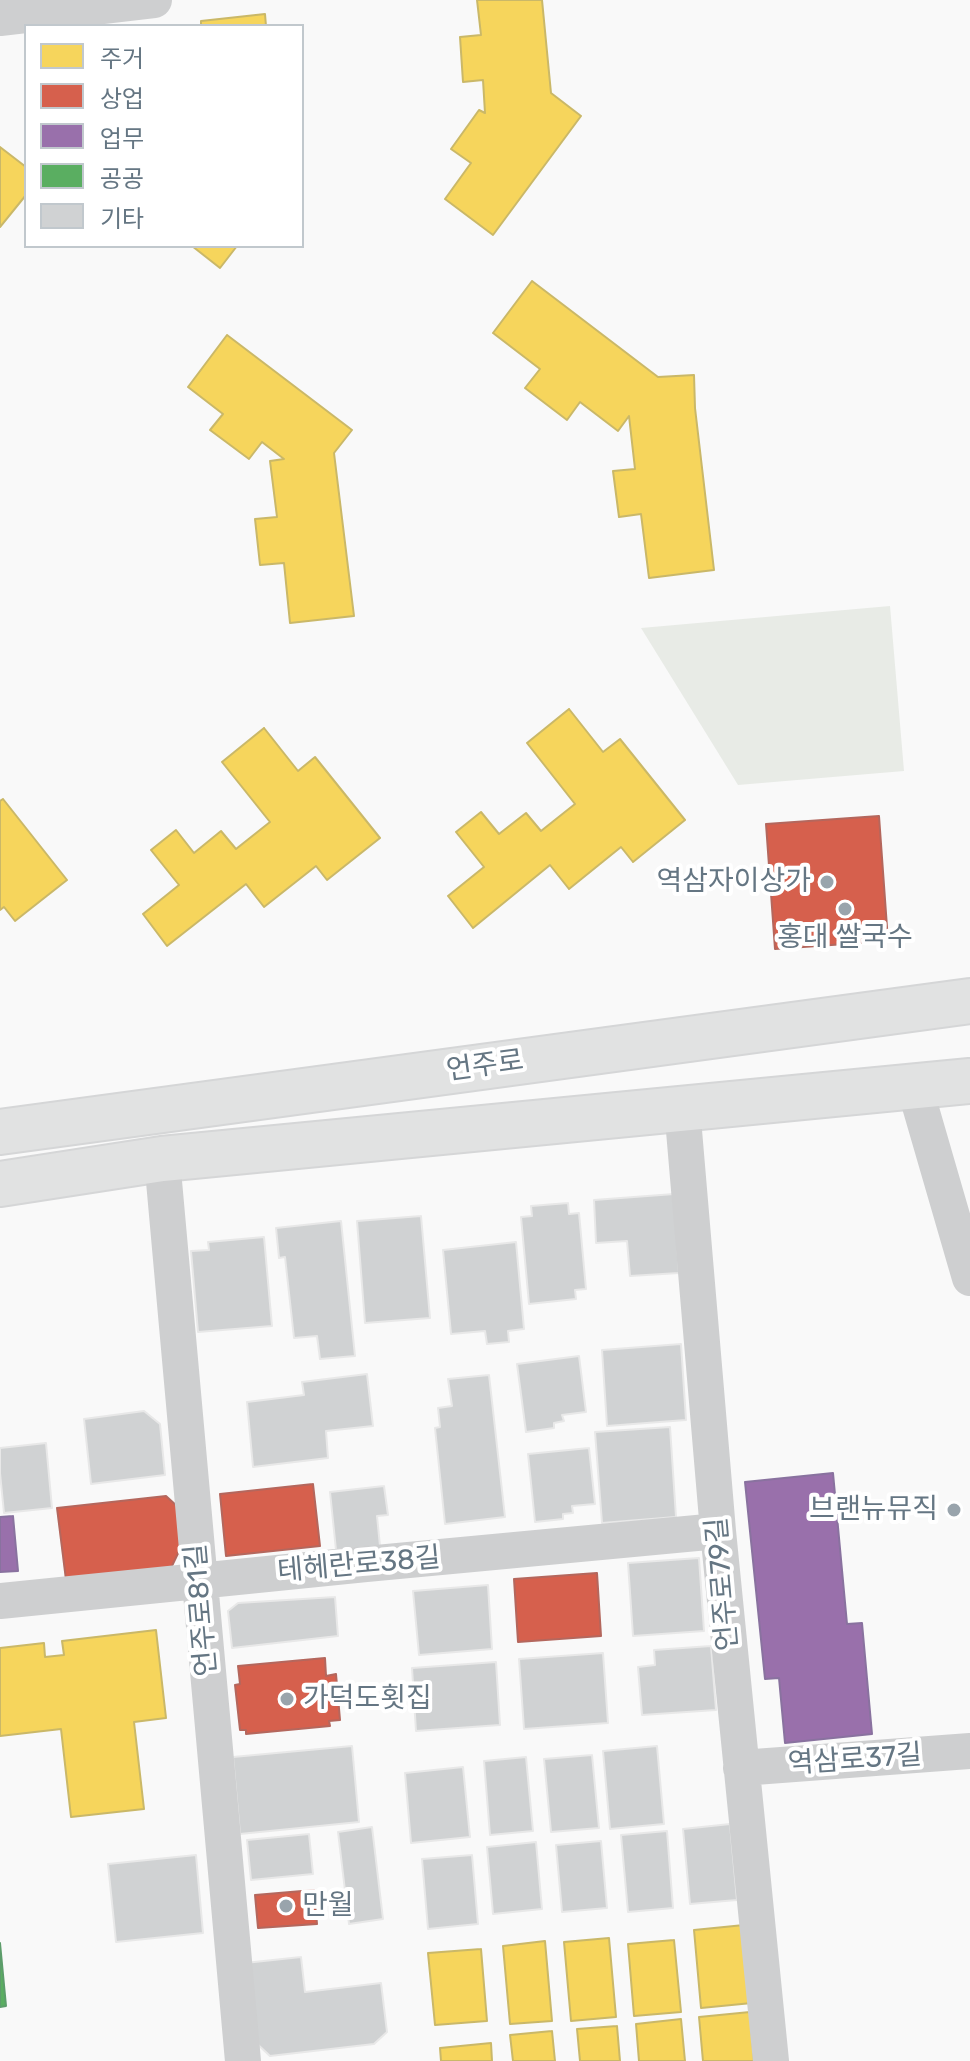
<!DOCTYPE html>
<meta charset="utf-8">
<style>
body{margin:0}
#map{position:relative;width:970px;height:2061px;overflow:hidden;background:#f9f9f9;font-family:Rubik,"Noto Sans KR",sans-serif}
canvas{display:block}
.legend{position:absolute;left:24px;top:24px;width:280px;height:224px;box-sizing:border-box;background:#fff;border:2px solid #c1c8cd;margin:0;padding:10px 14px;list-style:none;font-size:24px;color:#657683}
.legend li{display:flex;align-items:center;gap:16px;height:40px}
.legend b{width:40px;border:2px solid #c1c8cd}
</style>
<div id="map">
<canvas width="970" height="2061"></canvas>
<ul class="legend">
<li><b style="height:22px;background:#f6d55c"></b>주거</li>
<li><b style="height:22px;background:#d6604d"></b>상업</li>
<li><b style="height:22px;background:#9970ab"></b>업무</li>
<li><b style="height:22px;background:#5aae61"></b>공공</li>
<li><b style="height:22px;background:#d0d2d3"></b>기타</li>
</ul>
</div>
<script>
const ctx = document.querySelector('canvas').getContext('2d');
ctx.lineJoin = 'round';
function fillPath(path, color) {
  ctx.fillStyle = color;
  ctx.fill(path, 'evenodd');
}
function poly(rows) {
  const path = new Path2D();
  for (const r of rows) {
    path.moveTo(r[0], r[1]);
    for (let i = 2; i < r.length; i += 2) path.lineTo(r[i], r[i + 1]);
  }
  return path;
}
function strokePath(path, color, width, dash) {
  ctx.strokeStyle = color;
  ctx.lineWidth = width;
  ctx.lineCap = dash ? 'butt' : 'round';
  ctx.setLineDash(dash || []);
  ctx.stroke(path);
}
function drawText(font, color, halo, rows, align = 'center') {
  ctx.font = font + ' Rubik,"Noto Sans KR",sans-serif';
  ctx.lineWidth = 8;
  ctx.setLineDash([]);
  ctx.textBaseline = 'middle';
  ctx.strokeStyle = halo;
  ctx.fillStyle = color;
  for (const [text, x, y, turn = 0] of rows) {
    ctx.save();
    ctx.translate(x, y);
    ctx.rotate((+turn || 0) * Math.PI / 180);
    ctx.textAlign = isNaN(turn) ? turn : align;
    if (halo) ctx.strokeText(text, 0, 0);
    ctx.fillText(text, 0, 0);
    ctx.restore();
  }
}
const green = poly([
 [890,606,904,771,738,785,641,628]
]);
const homes = poly([
 [477,0,542,0,551,93,581,116,493,235,445,199,471,163,451,149,479,110,485,113,483,80,463,82,460,37,481,35,477,0],
 [265,14,266,26,201,26,201,21,265,14],
 [0,147,26,167,26,195,0,227,0,147],
 [192,246,237,246,220,268,192,246],
 [532,281,658,377,694,375,695,408,714,570,649,578,641,514,619,517,613,471,635,469,629,416,618,431,580,402,567,420,525,388,540,369,493,333,532,281],
 [227,335,352,430,334,453,354,616,290,623,284,563,260,565,255,519,277,517,270,461,284,459,262,442,249,459,210,430,223,414,188,387,227,335],
 [569,709,603,752,620,739,685,820,633,862,621,847,569,889,550,865,473,928,448,896,484,867,456,832,481,812,499,834,526,813,541,831,575,804,527,743,569,709],
 [264,728,298,771,315,757,380,838,327,880,316,866,264,907,246,884,167,946,143,914,179,885,151,850,176,830,194,853,221,831,236,849,270,822,222,762,264,728],
 [3,799,67,880,15,921,4,907,0,910,0,801,3,799],
 [156,1630,166,1718,134,1722,144,1809,71,1817,61,1729,0,1736,0,1648,44,1643,45,1657,64,1655,62,1641,156,1630],
 [744,1925,752,2003,701,2008,694,1930,744,1925],
 [609,1938,616,2017,571,2021,564,1942,609,1938],
 [674,1940,681,2012,634,2016,628,1944,674,1940],
 [545,1941,552,2021,510,2024,503,1946,545,1941],
 [481,1949,487,2021,435,2025,428,1953,481,1949],
 [750,2012,754,2061,703,2061,699,2017,750,2012],
 [681,2019,685,2061,639,2061,636,2024,681,2019],
 [617,2026,620,2061,580,2061,577,2029,617,2026],
 [552,2031,555,2061,513,2061,510,2035,552,2031],
 [491,2043,492,2061,441,2061,440,2048,491,2043]
]);
const shops = poly([
 [879,816,888,941,775,949,766,824,879,816],
 [313,1484,320,1546,226,1556,220,1494,313,1484],
 [166,1496,178,1507,182,1545,171,1568,66,1580,57,1508,166,1496],
 [597,1573,601,1636,518,1642,514,1579,597,1573],
 [325,1658,326,1676,336,1674,340,1720,329,1721,330,1726,246,1734,246,1730,240,1730,235,1685,240,1684,238,1666,325,1658],
 [314,1890,317,1924,258,1928,255,1895,314,1890]
]);
const offices = poly([
 [833,1473,847,1624,862,1623,872,1734,785,1743,779,1678,765,1679,745,1482,833,1473],
 [13,1516,18,1571,0,1572,0,1517,13,1516]
]);
const public = poly([
 [0,1943,6,2006,0,2007,0,1943]
]);
const building = poly([
 [674,1194,679,1273,630,1276,627,1241,596,1243,594,1200,674,1194],
 [568,1203,569,1214,579,1213,586,1289,575,1290,576,1299,529,1304,521,1217,532,1216,531,1206,568,1203],
 [421,1216,430,1318,365,1323,357,1221,421,1216],
 [341,1221,355,1356,320,1359,317,1336,294,1338,285,1257,279,1258,276,1228,341,1221],
 [264,1237,272,1326,198,1332,191,1251,209,1250,208,1242,264,1237],
 [516,1242,524,1329,508,1331,509,1342,487,1344,485,1331,451,1334,443,1250,516,1242],
 [681,1344,686,1420,607,1426,602,1350,681,1344],
 [579,1356,586,1412,562,1415,564,1421,554,1423,554,1428,526,1432,517,1364,579,1356],
 [367,1374,373,1426,326,1431,328,1458,253,1467,247,1402,304,1395,302,1382,367,1374],
 [489,1375,505,1517,445,1524,435,1428,440,1427,438,1408,452,1406,448,1379,489,1375],
 [144,1411,160,1424,165,1475,91,1484,84,1419,144,1411],
 [670,1427,676,1517,602,1523,595,1432,670,1427],
 [46,1443,52,1508,4,1513,0,1473,0,1448,46,1443],
 [589,1448,595,1504,572,1506,573,1513,563,1514,563,1519,535,1522,528,1454,589,1448],
 [384,1486,388,1515,377,1516,380,1546,336,1550,330,1492,384,1486],
 [699,1558,704,1631,633,1636,628,1563,699,1558],
 [488,1585,492,1649,419,1655,413,1591,488,1585],
 [335,1597,338,1636,232,1648,228,1611,238,1603,335,1597],
 [711,1646,716,1710,642,1715,638,1667,655,1665,654,1650,711,1646],
 [603,1653,608,1723,524,1729,519,1659,603,1653],
 [496,1662,500,1725,416,1731,412,1668,496,1662],
 [352,1746,359,1822,240,1834,233,1757,352,1746],
 [657,1746,664,1824,610,1829,603,1751,657,1746],
 [592,1755,599,1828,551,1832,544,1759,592,1755],
 [526,1757,533,1831,490,1835,484,1761,526,1757],
 [463,1767,470,1837,411,1843,405,1773,463,1767],
 [730,1824,737,1900,690,1904,683,1829,730,1824],
 [372,1827,383,1919,349,1924,338,1832,372,1827],
 [667,1831,673,1908,628,1912,621,1835,667,1831],
 [309,1834,313,1874,251,1880,247,1840,309,1834],
 [601,1841,607,1908,562,1912,556,1845,601,1841],
 [536,1842,542,1909,493,1914,487,1847,536,1842],
 [196,1855,203,1933,116,1942,108,1864,196,1855],
 [472,1855,478,1924,428,1929,422,1859,472,1855],
 [301,1957,305,1992,381,1983,387,2032,374,2044,270,2056,253,2040,245,1963,301,1957]
]);
const minor = poly([
 [0,18,154,0],
 [914,1085,970,1278],
 [682,1107,718,1531,771,2061],
 [162,1159,243,2061],
 [0,1601,366,1564,718,1531],
 [741,1768,970,1751]
]);
const major = poly([
 [0,1132,970,1001],
 [0,1184,162,1159,970,1081]
]);
const markers = [
 [827,882,8,"#99a4ac"],
 [845,909,8,"#99a4ac"],
 [954,1510,8,"#99a4ac"],
 [287,1699,8,"#99a4ac"],
 [286,1906,8,"#99a4ac"]
];
const poiNames = [
 ["역삼자이상가",811,882],
 ["홍대 쌀국수",845,938,"center"],
 ["브랜뉴뮤직",938,1510],
 ["가덕도횟집",303,1699,"left"],
 ["만월",302,1906,"left"]
];
const streetNames = [
 ["언주로",485,1066,-8],
 ["테헤란로38길",359,1565,-5],
 ["언주로79길",723,1584,-95],
 ["언주로81길",202,1610,-95],
 ["역삼로37길",855,1760,-4]
];
fillPath(green, '#e8ebe6');
fillPath(homes, '#f6d55c');
strokePath(homes, '#cab868', 2);
fillPath(shops, '#d6604d');
strokePath(shops, '#b4675d', 2);
fillPath(offices, '#9970ab');
strokePath(offices, '#89729f', 2);
fillPath(public, '#5aae61');
strokePath(public, '#5d9d6b', 2);
fillPath(building, '#d0d2d3');
strokePath(building, '#e8e8e8', 2);
strokePath(major, '#d5d6d7', 48);
strokePath(minor, '#cecfd0', 36);
strokePath(major, '#e1e2e2', 44);
for (const [x, y, r, color] of markers) {
  const dot = new Path2D();
  dot.arc(x, y, r, 0, 2 * Math.PI);
  ctx.fillStyle = color;
  ctx.fill(dot);
  strokePath(dot, '#fff', 3);
}
drawText('28px', '#657683', '#fff', poiNames, 'right');
drawText('28px', '#657683', '#fff', streetNames);
</script>
